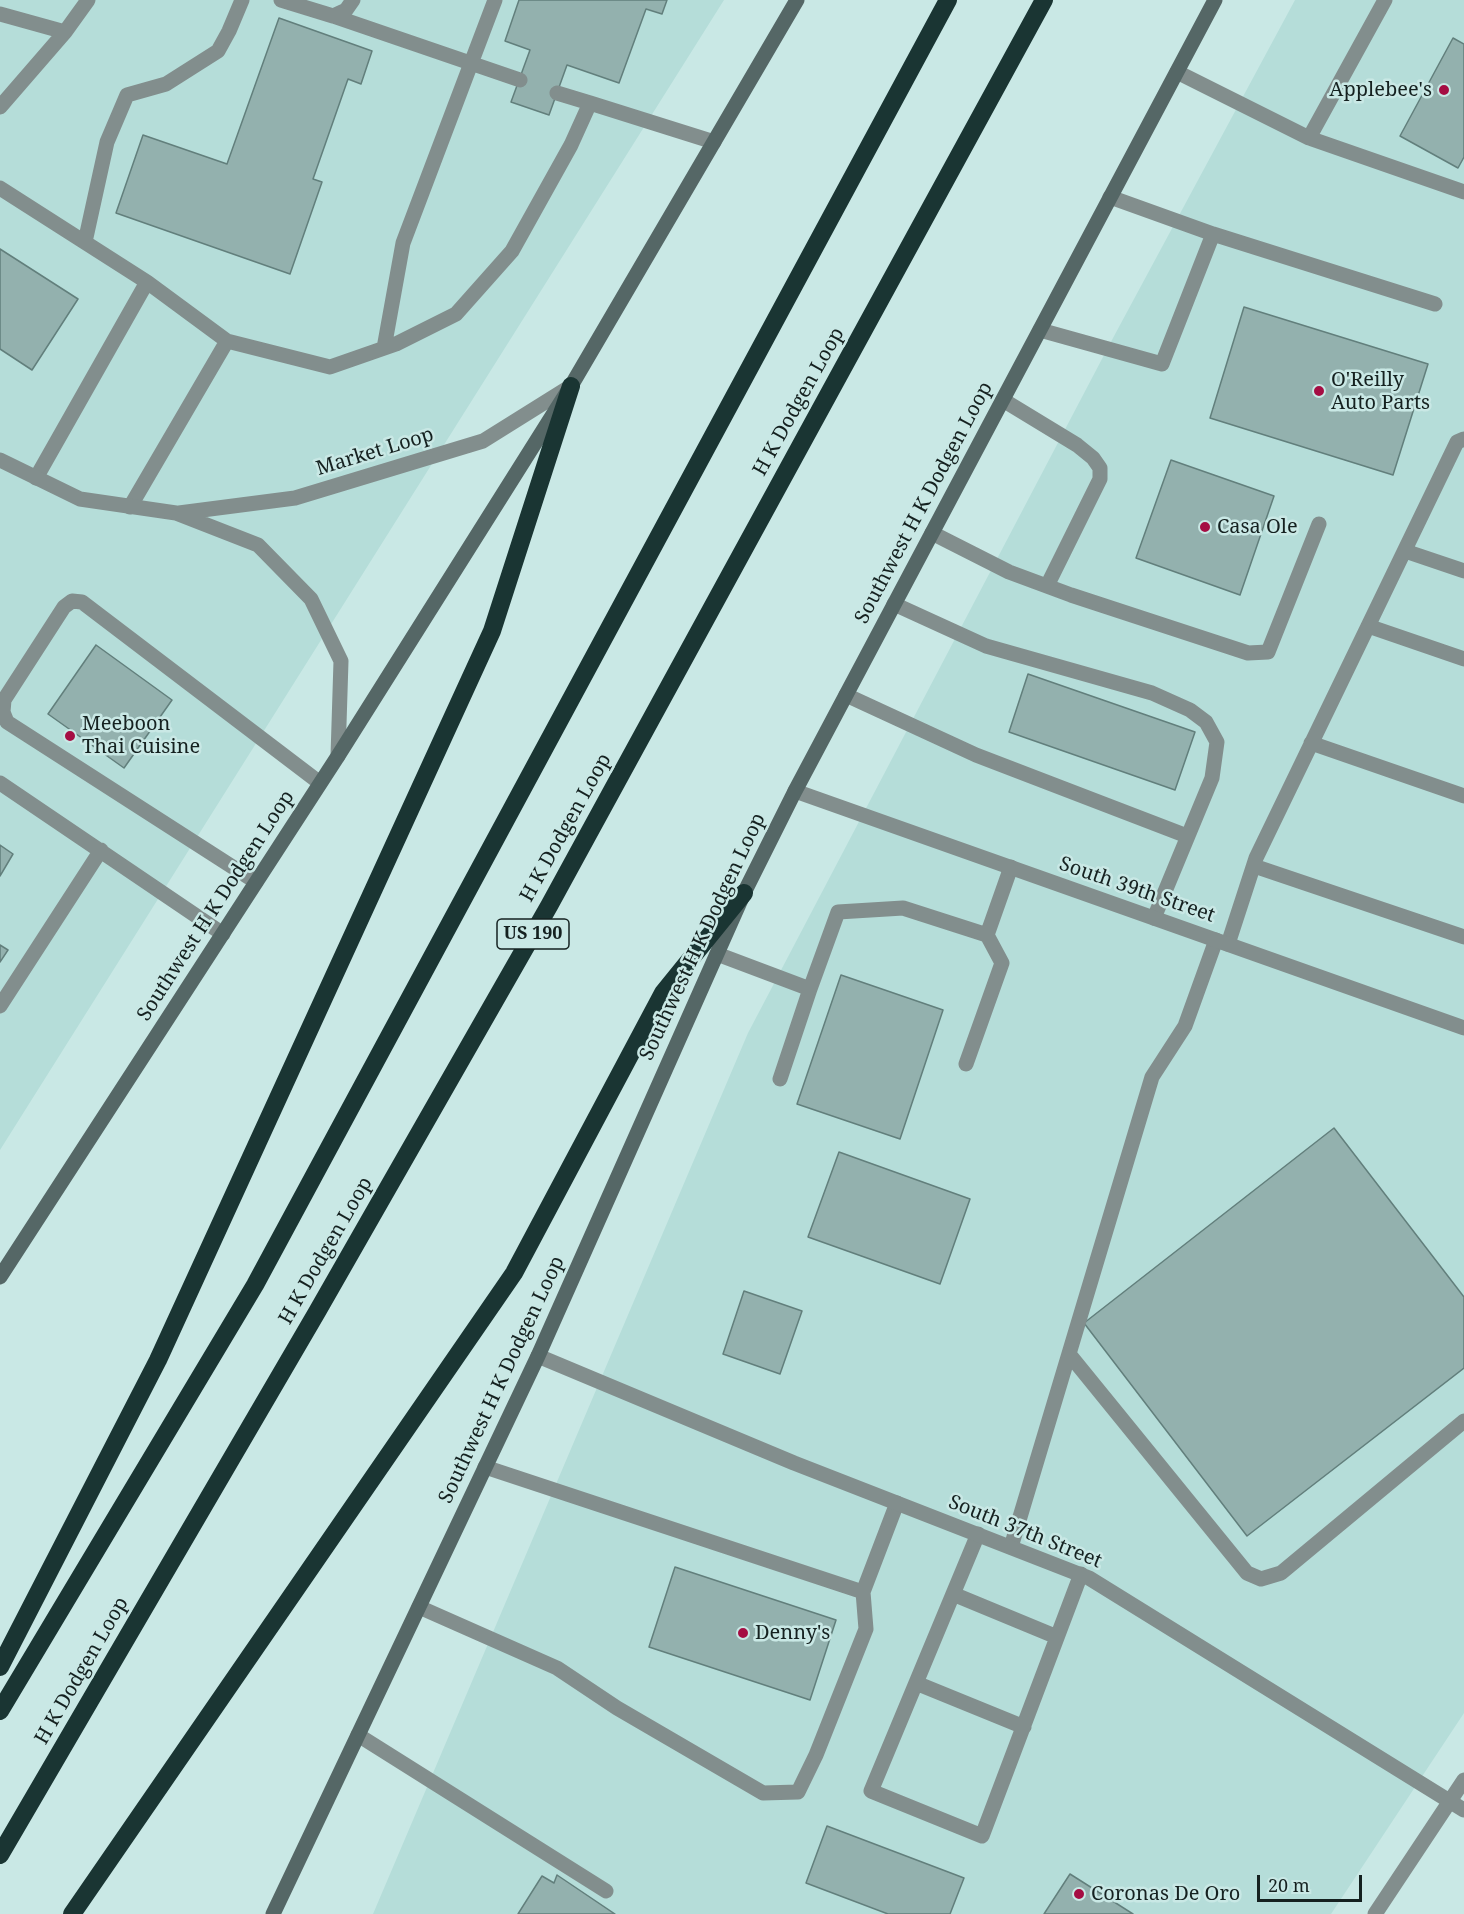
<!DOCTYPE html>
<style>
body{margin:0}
#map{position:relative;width:1464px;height:1914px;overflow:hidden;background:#c9e8e5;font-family:"Noto Serif",serif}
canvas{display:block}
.scale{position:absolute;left:1257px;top:1875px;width:105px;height:27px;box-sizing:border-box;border:3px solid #152120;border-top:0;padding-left:8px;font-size:18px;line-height:21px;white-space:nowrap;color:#152120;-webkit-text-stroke:4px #c9e8e5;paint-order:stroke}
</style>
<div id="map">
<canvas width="1464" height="1914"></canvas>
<div class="scale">20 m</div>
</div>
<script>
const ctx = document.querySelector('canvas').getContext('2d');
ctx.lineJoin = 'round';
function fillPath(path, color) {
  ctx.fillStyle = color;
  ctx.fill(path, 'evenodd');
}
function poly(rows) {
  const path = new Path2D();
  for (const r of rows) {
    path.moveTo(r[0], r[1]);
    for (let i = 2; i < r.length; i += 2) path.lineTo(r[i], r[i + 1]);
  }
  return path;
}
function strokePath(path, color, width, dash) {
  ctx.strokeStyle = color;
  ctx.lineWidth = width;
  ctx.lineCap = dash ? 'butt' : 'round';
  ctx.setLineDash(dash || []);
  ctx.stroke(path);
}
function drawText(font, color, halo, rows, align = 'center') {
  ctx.font = font + ' "Noto Serif",serif';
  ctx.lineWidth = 5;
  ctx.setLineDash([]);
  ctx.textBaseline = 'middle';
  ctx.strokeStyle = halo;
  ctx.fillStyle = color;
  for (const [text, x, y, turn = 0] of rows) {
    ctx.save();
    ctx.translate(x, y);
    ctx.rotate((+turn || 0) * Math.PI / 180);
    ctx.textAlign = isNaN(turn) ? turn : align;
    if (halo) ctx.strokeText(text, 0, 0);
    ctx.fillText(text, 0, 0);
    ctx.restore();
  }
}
const built = poly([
 [0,0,724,0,0,1150],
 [1295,0,1464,0,1464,1713,1331,1914,373,1914,748,1033,1113,338]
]);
const building = poly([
 [519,0,667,0,662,14,646,9,619,83,567,65,549,115,511,102,530,50,505,41,519,0],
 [279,18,372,51,361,84,348,79,313,179,322,182,290,274,116,213,143,135,227,164,279,18],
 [1453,38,1464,44,1464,157,1458,168,1400,136,1453,38],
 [0,249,78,299,32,370,0,349,0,249],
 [1244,307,1428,364,1393,475,1210,418,1244,307],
 [1171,460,1274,496,1240,595,1136,558,1171,460],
 [96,645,172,700,124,768,48,714,96,645],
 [1028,674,1195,732,1175,790,1009,732,1028,674],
 [0,845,13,854,0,876,0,845],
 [0,945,8,950,0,962,0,945],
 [841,975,943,1010,900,1139,797,1104,841,975],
 [1334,1128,1464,1297,1464,1368,1247,1536,1084,1323,1334,1128],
 [839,1152,970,1199,940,1284,808,1237,839,1152],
 [744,1291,802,1311,780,1374,723,1354,744,1291],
 [675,1567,836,1620,810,1700,649,1647,675,1567],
 [827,1826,964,1878,950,1914,888,1914,806,1883,827,1826],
 [1070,1874,1133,1914,1044,1914,1070,1874],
 [557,1875,615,1914,518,1914,542,1876,554,1883,557,1875]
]);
const service = poly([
 [281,0,333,16,346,10,353,0],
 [0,14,65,32],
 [333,16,520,80],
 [1177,72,1309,138,1464,192],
 [557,93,590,103],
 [0,107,65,32,88,0],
 [1309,138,1385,0],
 [0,188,147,282,227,341],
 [1213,234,1435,304],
 [85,242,107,142,127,95,166,84,218,51,229,31,242,0],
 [1040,330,1162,364,1213,234,1110,197],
 [384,348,403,243,495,0],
 [1003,400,1077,445,1093,458,1100,468,1100,479,1047,586],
 [36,478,147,282],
 [130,507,227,341,330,367,396,344,456,314,512,251,571,145,590,103,714,142],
 [932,533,1009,572,1071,595,1248,653,1268,652,1319,524],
 [1405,551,1464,571],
 [894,604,986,646,1152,693,1190,710,1206,722,1217,742,1212,778,1154,918],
 [1368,626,1464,659],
 [846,695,976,755,1187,836],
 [1311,743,1464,796],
 [0,783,223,934],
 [1254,866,1464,937],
 [256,882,7,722,3,712,4,700,64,607,72,601,82,602,320,783],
 [1228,944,1256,858,1457,442,1464,439],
 [717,954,810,989,780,1079],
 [810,989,838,912,903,908,987,935,1011,867],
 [0,1006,101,850],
 [966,1064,1002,963,987,935],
 [1069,1354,1247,1573,1261,1579,1281,1573,1464,1421],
 [485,1467,863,1592,897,1503],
 [978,1534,871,1791,982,1836,1081,1574],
 [1011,1547,1152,1077,1185,1026,1216,940],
 [953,1594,1057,1637],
 [419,1607,557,1668,617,1708,763,1793,798,1792,816,1755,866,1629,863,1592],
 [916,1683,1024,1727],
 [358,1735,606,1891]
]);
const minor = poly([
 [795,791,1464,1028],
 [538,1356,794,1463,1089,1578,1464,1810],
 [1375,1914,1464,1780]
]);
const tertiary = poly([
 [0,460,80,499,176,513,258,545,311,599,341,661,338,756],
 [179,513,295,498,483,441,571,386]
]);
const secondary = poly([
 [0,1277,338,756,571,386,797,0],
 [273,1914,538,1356,744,893,795,791,1215,0]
]);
const motorway = poly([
 [0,1667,158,1360,492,631,571,386],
 [0,1711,255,1285,948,0],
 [0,1855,317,1312,549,906,1044,0],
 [72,1914,514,1273,663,993,744,893]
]);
const markers = [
 [1444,90,6,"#a50d43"],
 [1319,391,6,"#a50d43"],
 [1205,527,6,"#a50d43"],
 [70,736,6,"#a50d43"],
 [743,1633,6,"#a50d43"],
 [1079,1894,6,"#a50d43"]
];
const shields = [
 [533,934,72]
];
const shieldNames = [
 ["US 190",533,934]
];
const poiNames = [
 ["Applebee's",1432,90,"right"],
 ["O'Reilly",1331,380],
 ["Auto Parts",1331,403],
 ["Casa Ole",1217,527],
 ["Meeboon",82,724],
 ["Thai Cuisine",82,747],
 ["Denny's",755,1633],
 ["Coronas De Oro",1091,1894]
];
const streetNames = [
 ["H K Dodgen Loop",799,402,-61],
 ["Market Loop",375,452,-17],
 ["Southwest H K Dodgen Loop",924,503,-62],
 ["H K Dodgen Loop",566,828,-61],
 ["South 39th Street",1137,890,19],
 ["Southwest H K Dodgen Loop",216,906,-57],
 ["Southwest H K Dodgen Loop",703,937,-65],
 ["H K Dodgen Loop",326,1251,-60],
 ["Southwest H K Dodgen Loop",502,1380,-65],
 ["South 37th Street",1025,1532,22],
 ["H K Dodgen Loop",82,1671,-60]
];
fillPath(built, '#b5ddd9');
fillPath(building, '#93b1ae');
strokePath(building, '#627f7c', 1.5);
strokePath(service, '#828e8d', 15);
strokePath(minor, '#828e8d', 15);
strokePath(tertiary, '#828e8d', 15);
strokePath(secondary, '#556766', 15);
strokePath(motorway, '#1a3533', 18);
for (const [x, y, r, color] of markers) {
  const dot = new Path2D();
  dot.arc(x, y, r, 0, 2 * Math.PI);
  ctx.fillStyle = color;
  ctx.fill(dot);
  strokePath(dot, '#c9e8e5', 2);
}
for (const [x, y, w] of shields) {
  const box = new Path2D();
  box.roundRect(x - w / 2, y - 15, w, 30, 4.5);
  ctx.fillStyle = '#c9e8e5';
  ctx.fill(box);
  strokePath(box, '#152120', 1.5);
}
drawText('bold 18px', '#152120', null, shieldNames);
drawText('20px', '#152120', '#c9e8e5', poiNames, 'left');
drawText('20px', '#152120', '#c9e8e5', streetNames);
</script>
